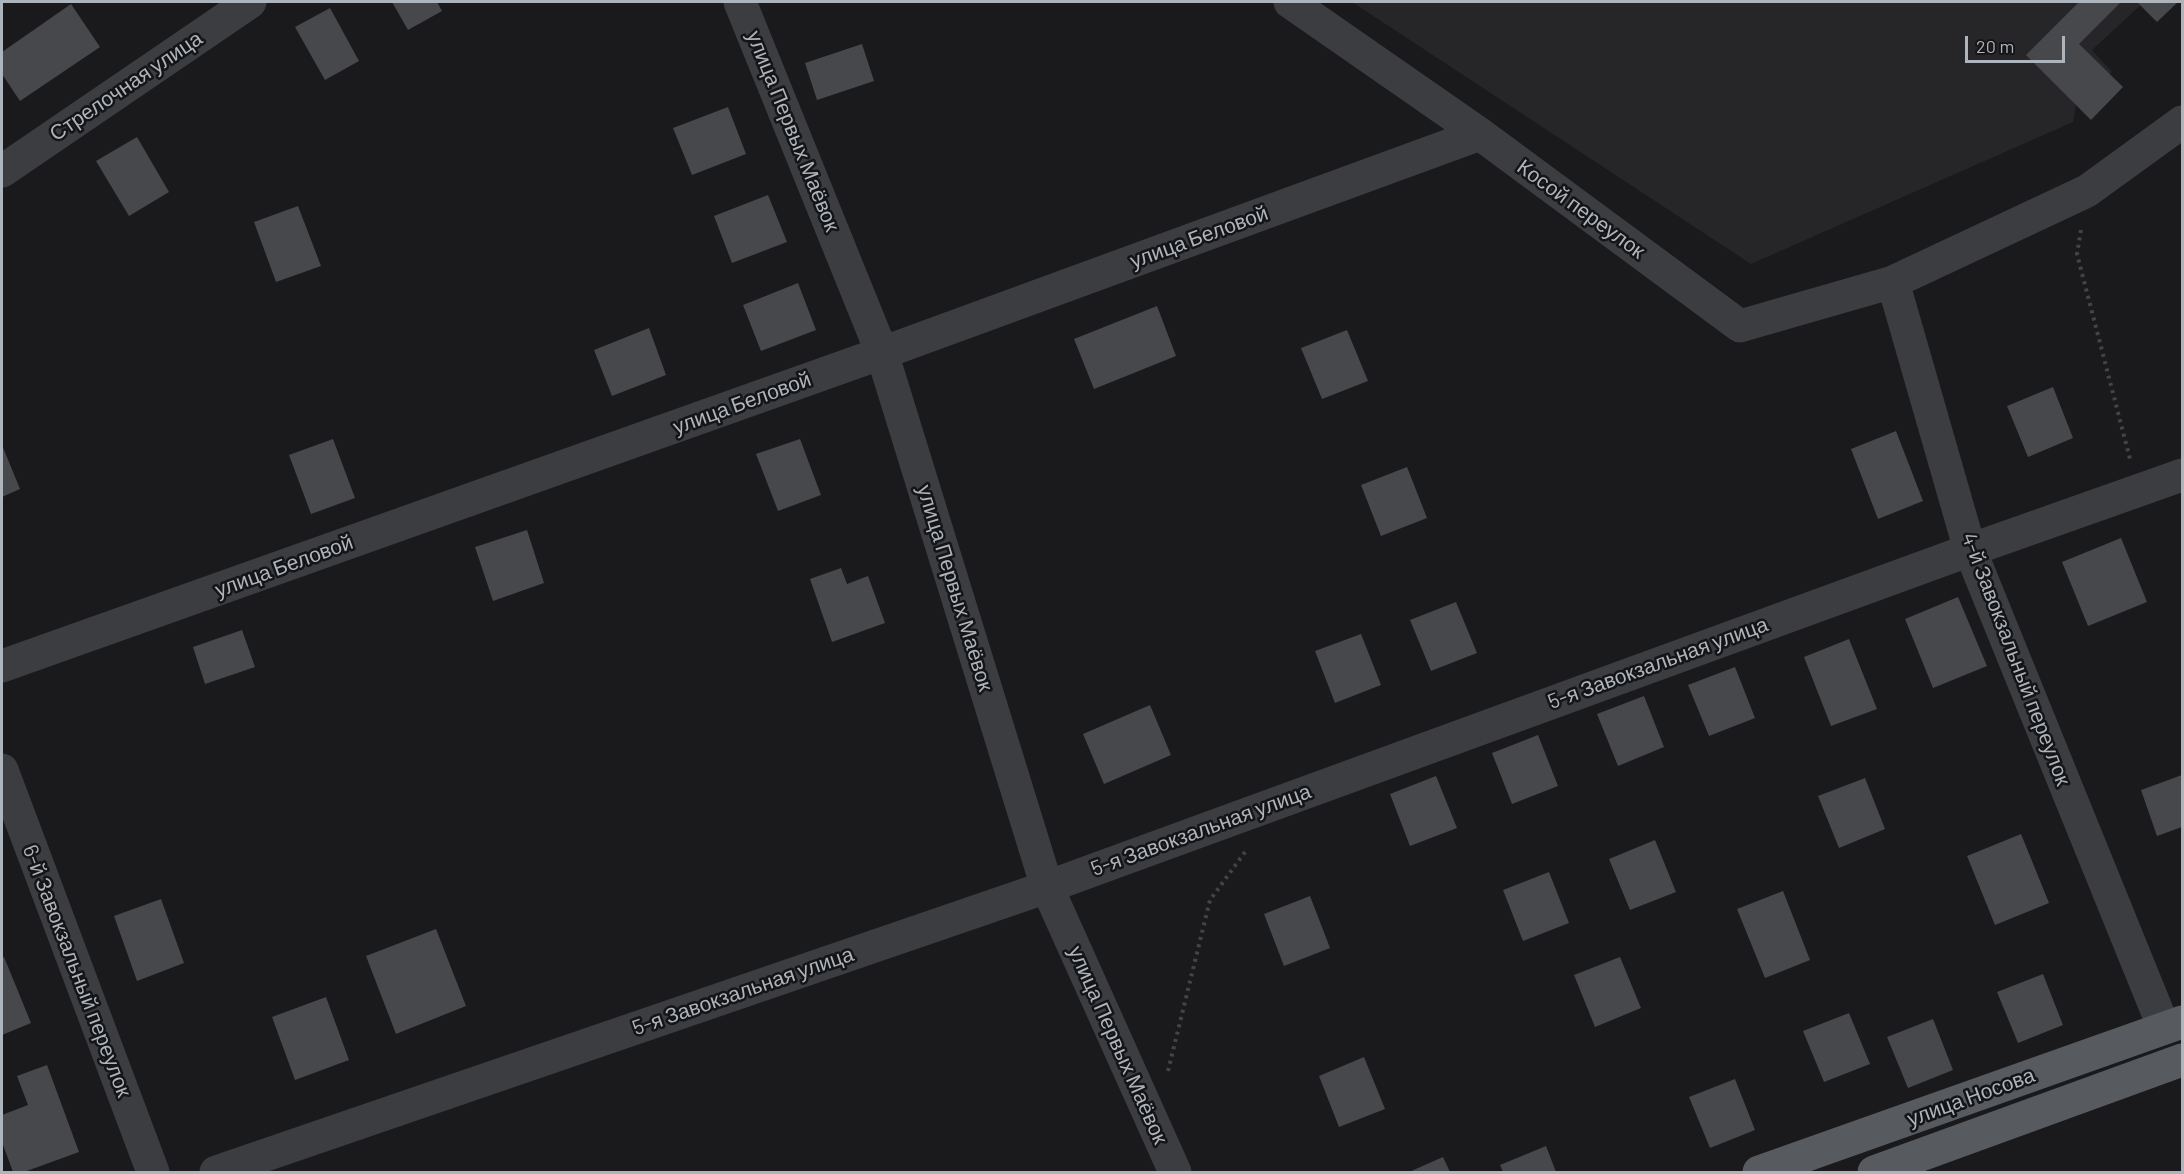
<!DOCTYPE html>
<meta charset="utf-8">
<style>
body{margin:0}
#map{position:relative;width:2184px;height:1174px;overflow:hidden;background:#1a1a1c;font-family:Barlow,sans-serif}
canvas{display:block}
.frame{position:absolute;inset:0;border:3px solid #adb4bb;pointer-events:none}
.scale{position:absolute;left:1965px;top:36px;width:100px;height:27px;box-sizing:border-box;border:3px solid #adb4bb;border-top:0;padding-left:8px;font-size:18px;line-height:21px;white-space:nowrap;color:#adb4bb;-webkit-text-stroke:4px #151517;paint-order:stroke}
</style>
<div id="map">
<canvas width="2184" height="1174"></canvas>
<div class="frame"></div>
<div class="scale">20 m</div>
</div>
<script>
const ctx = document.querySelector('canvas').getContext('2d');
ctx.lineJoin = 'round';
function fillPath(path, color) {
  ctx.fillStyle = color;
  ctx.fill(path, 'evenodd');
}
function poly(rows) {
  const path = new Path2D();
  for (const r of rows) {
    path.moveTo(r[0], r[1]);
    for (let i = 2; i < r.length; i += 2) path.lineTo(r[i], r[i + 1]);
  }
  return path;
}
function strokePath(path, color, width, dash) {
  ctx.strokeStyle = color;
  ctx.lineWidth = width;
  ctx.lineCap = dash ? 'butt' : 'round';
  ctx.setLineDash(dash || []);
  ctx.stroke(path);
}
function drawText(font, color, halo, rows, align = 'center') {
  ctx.font = font + ' Barlow,sans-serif';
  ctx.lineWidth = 5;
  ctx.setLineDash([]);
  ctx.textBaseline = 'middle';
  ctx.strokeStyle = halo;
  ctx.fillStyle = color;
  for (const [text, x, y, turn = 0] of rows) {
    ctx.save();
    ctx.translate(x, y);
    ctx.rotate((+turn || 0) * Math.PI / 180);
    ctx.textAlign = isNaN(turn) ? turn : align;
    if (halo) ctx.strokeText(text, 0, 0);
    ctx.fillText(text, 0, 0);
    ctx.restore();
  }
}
const built = poly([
 [1352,2,2144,2,2092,50,2112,72,2076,105,2073,122,1751,264]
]);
const building = poly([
 [392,2,437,2,442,11,408,30],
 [2079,2,2121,2,2079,44,2123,87,2091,120,2026,55],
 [2137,2,2178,2,2157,22],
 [71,4,100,47,20,101,2,74,2,52],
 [330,8,359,61,325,80,295,27],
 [862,44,874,81,817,100,805,63],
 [728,107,746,154,692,175,673,128],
 [137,137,169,192,129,216,96,161],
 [768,195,787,242,732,263,714,216],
 [298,206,321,266,276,282,254,222],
 [798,283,816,330,761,351,743,305],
 [1157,306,1176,356,1094,389,1074,339],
 [649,328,666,375,612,396,594,350],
 [1347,330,1368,381,1322,399,1301,348],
 [2053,387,2073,438,2028,457,2007,406],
 [1896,431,1923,501,1878,519,1851,449],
 [333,439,355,498,311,514,289,455],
 [800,439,821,495,778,511,756,454],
 [2,445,20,489,2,497],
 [1407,467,1427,518,1381,536,1361,485],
 [527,530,544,583,493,601,475,547],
 [2121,538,2147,602,2088,626,2062,562],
 [841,568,847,584,868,576,885,623,832,642,810,579],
 [1958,597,1987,666,1933,688,1905,619],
 [1456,602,1477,653,1431,671,1410,620],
 [242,630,255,667,205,684,193,647],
 [1361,634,1381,685,1335,703,1315,651],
 [1849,639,1877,709,1831,726,1804,657],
 [1735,667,1755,718,1709,736,1688,685],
 [1644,696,1664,747,1618,766,1597,714],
 [1150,705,1171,755,1104,784,1083,734],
 [1538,735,1558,786,1512,804,1492,753],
 [2182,775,2182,827,2157,836,2141,790],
 [1436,776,1457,828,1410,846,1390,794],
 [1865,778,1885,829,1839,848,1818,796],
 [2021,834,2049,903,1995,925,1967,856],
 [1655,840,1676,892,1630,910,1609,859],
 [1549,872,1569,923,1523,941,1503,890],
 [1783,891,1810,960,1765,978,1737,909],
 [1310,896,1330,948,1284,966,1264,914],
 [161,899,184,963,137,981,114,916],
 [436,929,466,1006,396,1034,366,956],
 [4,957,31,1023,2,1035,2,958],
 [1620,957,1641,1008,1595,1027,1574,975],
 [2043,974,2063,1025,2018,1043,1997,992],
 [326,997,349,1060,295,1080,272,1017],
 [1849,1013,1870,1064,1824,1082,1803,1031],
 [1933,1019,1953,1070,1908,1088,1887,1037],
 [1364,1057,1385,1109,1339,1127,1319,1076],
 [47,1065,79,1152,24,1172,13,1172,2,1142,2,1115,28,1105,17,1076],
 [1735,1079,1755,1130,1710,1148,1689,1097],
 [1546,1146,1556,1172,1503,1172,1500,1165],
 [1443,1157,1450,1172,1409,1172]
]);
const path = poly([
 [2081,230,2077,254,2130,459],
 [1168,1071,1210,900,1245,852]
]);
const minor = poly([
 [740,2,882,353,1047,887,1175,1172],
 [1290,2,1480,134,1740,326,1893,282,2087,191,2182,122],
 [2,171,250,2],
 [1893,282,1970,550,2164,1028],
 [2,666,882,353,1480,134],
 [2,770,153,1172],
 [216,1172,1047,887,1970,550,2182,475]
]);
const major = poly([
 [1759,1172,2182,1022],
 [1874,1172,2182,1060]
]);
const streetNames = [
 ["Стрелочная улица",126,86,-34],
 ["улица Первых Маёвок",793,131,68],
 ["Косой переулок",1581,209,36],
 ["улица Беловой",1199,237,-20],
 ["улица Беловой",742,403,-20],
 ["улица Беловой",284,566,-20],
 ["улица Первых Маёвок",955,588,73],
 ["4-й Завокзальный переулок",2016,659,69],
 ["5-я Завокзальная улица",1658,663,-20],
 ["5-я Завокзальная улица",1201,830,-20],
 ["6-й Завокзальный переулок",77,971,69],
 ["5-я Завокзальная улица",743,991,-19],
 ["улица Первых Маёвок",1118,1045,66],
 ["улица Носова",1971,1097,-20]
];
fillPath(built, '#262629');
fillPath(building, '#47484c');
strokePath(path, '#414448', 4, [3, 4.5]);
strokePath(minor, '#3b3d41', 33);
strokePath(major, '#575b60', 33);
drawText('21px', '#adb4bb', '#151517', streetNames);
</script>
